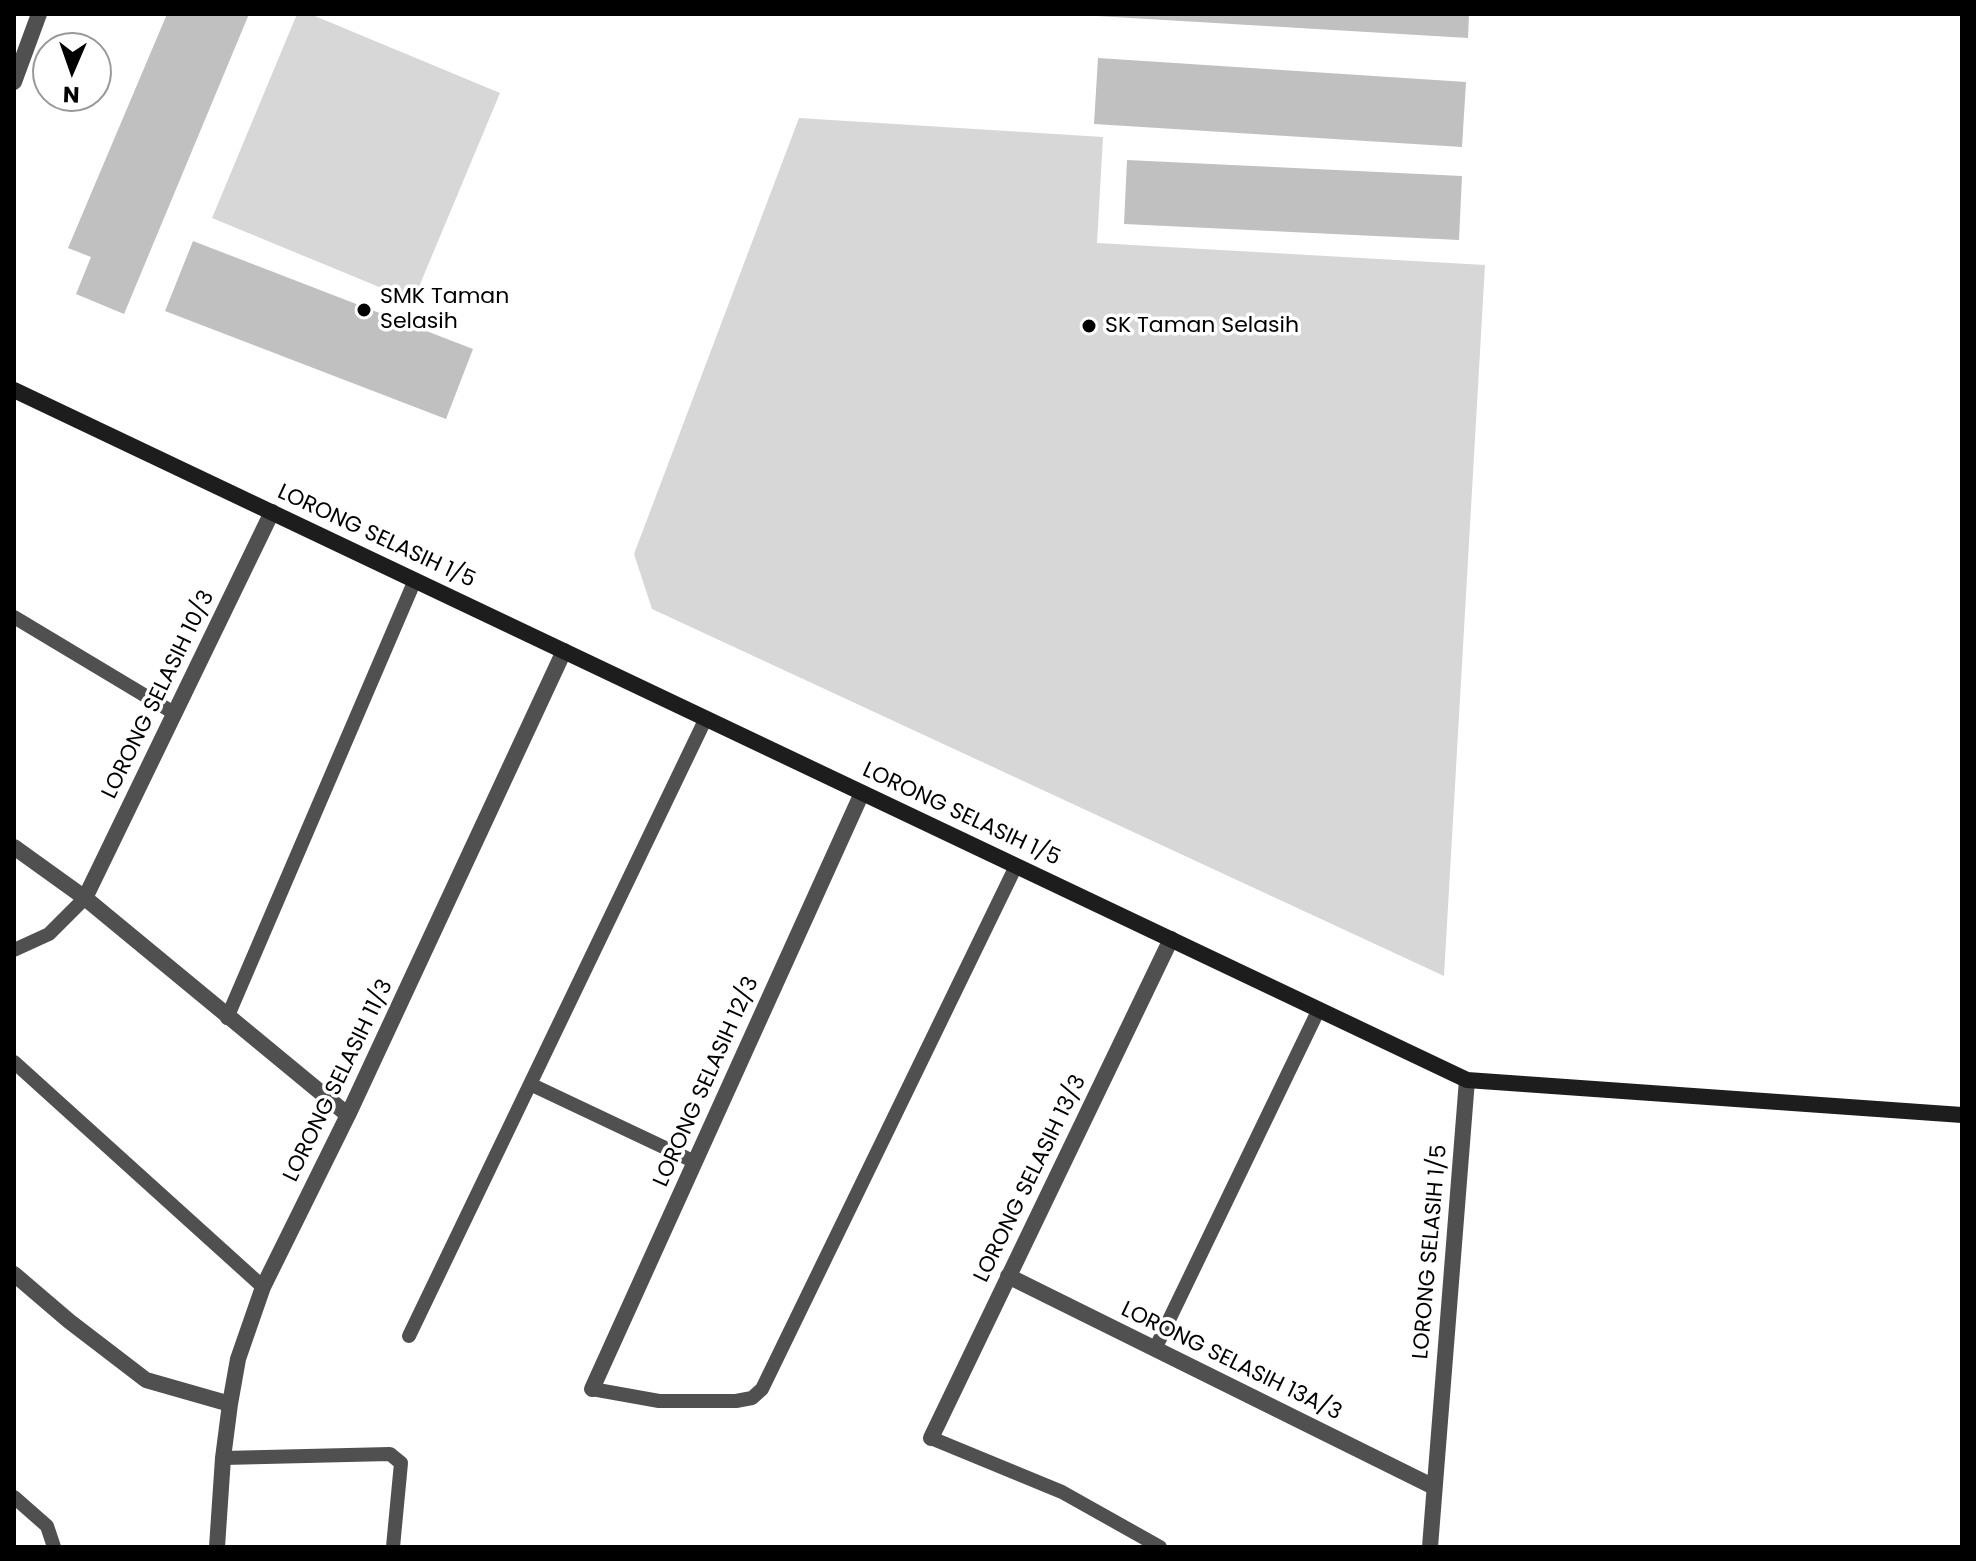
<!DOCTYPE html>
<style>
body{margin:0}
#map{position:relative;width:1976px;height:1561px;overflow:hidden;background:#fff;font-family:Poppins,sans-serif}
canvas{display:block}
.frame{position:absolute;inset:0;border:16px solid #000;pointer-events:none}
.north{position:absolute;left:32px;top:32px;width:80px;height:80px;box-sizing:border-box;background:#fff;border:2px solid #999;border-radius:50%;rotate:182deg;font-size:22px;font-weight:700;line-height:32px;text-align:center;color:#000}
.north::after{content:'';display:block;margin:auto;width:28px;height:36px;background:#000;clip-path:polygon(50% 0,100% 100%,50% 72%,0 100%)}
</style>
<div id="map">
<canvas width="1976" height="1561"></canvas>
<div class="frame"></div>
<div class="north">N</div>
</div>
<script>
const ctx = document.querySelector('canvas').getContext('2d');
ctx.lineJoin = 'round';
function fillPath(path, color) {
  ctx.fillStyle = color;
  ctx.fill(path, 'evenodd');
}
function poly(rows) {
  const path = new Path2D();
  for (const r of rows) {
    path.moveTo(r[0], r[1]);
    for (let i = 2; i < r.length; i += 2) path.lineTo(r[i], r[i + 1]);
  }
  return path;
}
function strokePath(path, color, width, dash) {
  ctx.strokeStyle = color;
  ctx.lineWidth = width;
  ctx.lineCap = dash ? 'butt' : 'round';
  ctx.setLineDash(dash || []);
  ctx.stroke(path);
}
function drawText(font, color, halo, rows, align = 'center') {
  ctx.font = font + ' Poppins,sans-serif';
  ctx.lineWidth = 7;
  ctx.setLineDash([]);
  ctx.textBaseline = 'middle';
  ctx.strokeStyle = halo;
  ctx.fillStyle = color;
  for (const [text, x, y, turn = 0] of rows) {
    ctx.save();
    ctx.translate(x, y);
    ctx.rotate((+turn || 0) * Math.PI / 180);
    ctx.textAlign = isNaN(turn) ? turn : align;
    if (halo) ctx.strokeText(text, 0, 0);
    ctx.fillText(text, 0, 0);
    ctx.restore();
  }
}
const green = poly([
 [297,14,310,14,500,93,413,301,212,218],
 [799,118,1103,137,1097,243,1485,265,1444,976,652,609,634,554]
]);
const building = poly([
 [167,14,249,14,124,314,76,294,91,257,68,248],
 [1097,14,1469,14,1468,38,1097,16],
 [1098,58,1466,82,1462,147,1094,124],
 [1127,160,1462,176,1459,240,1124,224],
 [193,241,473,349,446,419,165,311]
]);
const lane = poly([
 [14,617,174,713],
 [14,950,49,934,85,898],
 [227,1018,415,580],
 [14,1062,263,1287],
 [530,1084,695,1162],
 [409,1336,706,718],
 [1155,1349,1319,1009],
 [592,1389,659,1401,736,1401,752,1398,762,1389,1016,866],
 [931,1438,1062,1492,1160,1547],
 [223,1458,390,1454,401,1463,393,1547],
 [14,1497,47,1526,54,1547]
]);
const street = poly([
 [14,82,39,14],
 [14,847,85,898,348,1115],
 [85,898,272,512],
 [14,1274,69,1321,146,1380,230,1404],
 [1008,1276,1434,1487],
 [592,1389,862,793],
 [931,1438,1171,939],
 [217,1547,223,1458,230,1404,238,1359,263,1287,348,1115,564,651],
 [1430,1547,1467,1080]
]);
const secondary = poly([
 [14,390,1467,1080,1962,1115]
]);
const markers = [
 [364,310,8,"#000"],
 [1089,326,8,"#000"]
];
const poiNames = [
 ["SMK Taman",380,297],
 ["Selasih",380,322],
 ["SK Taman Selasih",1105,326]
];
const streetNames = [
 ["LORONG SELASIH 1/5",376,537,25],
 ["LORONG SELASIH 10/3",159,695,-64],
 ["LORONG SELASIH 1/5",961,815,25],
 ["LORONG SELASIH 11/3",339,1081,-64],
 ["LORONG SELASIH 12/3",707,1082,-66],
 ["LORONG SELASIH 13/3",1031,1179,-64],
 ["LORONG SELASIH 1/5",1431,1252,-85],
 ["LORONG SELASIH 13A/3",1231,1362,26]
];
fillPath(green, '#d7d7d7');
fillPath(building, '#c0c0c0');
strokePath(lane, '#505050', 14);
strokePath(street, '#505050', 16);
strokePath(secondary, '#1d1d1d', 16);
for (const [x, y, r, color] of markers) {
  const dot = new Path2D();
  dot.arc(x, y, r, 0, 2 * Math.PI);
  ctx.fillStyle = color;
  ctx.fill(dot);
  strokePath(dot, '#fff', 3);
}
drawText('22px', '#000', '#fff', poiNames, 'left');
drawText('22px', '#000', '#fff', streetNames);
</script>
